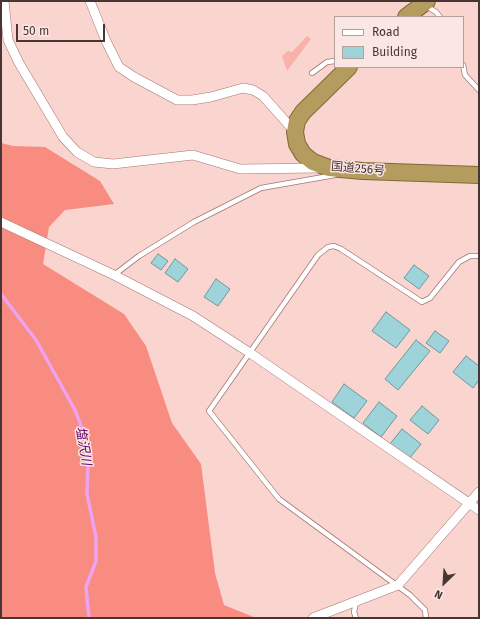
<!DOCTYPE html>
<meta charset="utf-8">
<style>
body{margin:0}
#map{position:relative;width:480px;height:619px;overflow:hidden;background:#fad4cf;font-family:"Fira Sans",sans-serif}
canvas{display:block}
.frame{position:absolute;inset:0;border:2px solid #493634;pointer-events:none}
.legend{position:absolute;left:334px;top:16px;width:130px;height:52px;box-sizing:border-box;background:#fae6e3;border:1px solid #b3a09d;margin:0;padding:5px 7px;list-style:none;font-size:12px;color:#493634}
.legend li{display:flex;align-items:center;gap:8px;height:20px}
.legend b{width:20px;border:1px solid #b3a09d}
.north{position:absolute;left:424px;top:563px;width:40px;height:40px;-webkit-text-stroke:3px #fae6e3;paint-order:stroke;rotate:205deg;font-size:11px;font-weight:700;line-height:16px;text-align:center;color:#493634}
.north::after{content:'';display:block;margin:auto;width:14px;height:18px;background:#493634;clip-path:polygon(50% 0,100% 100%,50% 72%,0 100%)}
.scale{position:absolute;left:16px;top:24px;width:89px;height:18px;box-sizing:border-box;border:2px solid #493634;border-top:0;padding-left:5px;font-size:12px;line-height:14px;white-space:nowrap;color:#493634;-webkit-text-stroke:3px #fae6e3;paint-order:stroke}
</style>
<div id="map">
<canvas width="480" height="619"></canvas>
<div class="frame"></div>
<ul class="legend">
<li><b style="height:5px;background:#fff"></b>Road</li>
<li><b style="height:11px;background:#9ed3da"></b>Building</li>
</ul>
<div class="north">N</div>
<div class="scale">50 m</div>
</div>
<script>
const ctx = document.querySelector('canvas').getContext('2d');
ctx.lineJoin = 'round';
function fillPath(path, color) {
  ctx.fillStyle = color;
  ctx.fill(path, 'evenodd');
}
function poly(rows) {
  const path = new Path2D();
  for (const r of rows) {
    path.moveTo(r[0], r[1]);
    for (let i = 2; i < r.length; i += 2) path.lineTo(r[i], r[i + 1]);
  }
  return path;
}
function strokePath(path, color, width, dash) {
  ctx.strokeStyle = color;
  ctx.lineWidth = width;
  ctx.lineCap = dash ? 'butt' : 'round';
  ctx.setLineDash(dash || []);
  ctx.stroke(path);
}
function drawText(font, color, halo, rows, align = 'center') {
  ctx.font = font + ' "Fira Sans","Noto Sans JP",sans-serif';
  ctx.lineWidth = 3;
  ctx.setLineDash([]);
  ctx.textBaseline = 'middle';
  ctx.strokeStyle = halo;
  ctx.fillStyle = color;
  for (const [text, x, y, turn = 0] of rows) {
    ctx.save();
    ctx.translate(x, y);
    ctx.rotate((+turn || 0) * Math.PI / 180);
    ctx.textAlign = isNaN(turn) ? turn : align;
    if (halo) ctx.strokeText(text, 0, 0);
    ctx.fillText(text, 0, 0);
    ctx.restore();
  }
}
const green = poly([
 [307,36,311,39,287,71,282,56,288,51,292,52]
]);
const forest = poly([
 [1,143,13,146,45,147,100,181,114,204,65,210,49,227,43,264,124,314,146,346,172,423,201,464,215,573,224,605,256,618,1,618]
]);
const stream = poly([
 [1,294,36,340,75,410,83,431,88,463,87,494,96,537,96,561,86,587,89,618]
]);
const building = poly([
 [158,254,168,261,161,270,151,263,158,254],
 [175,259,188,269,178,282,165,273,175,259],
 [414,265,429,276,419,289,404,278,414,265],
 [216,279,230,289,218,306,204,297,216,279],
 [386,312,410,330,396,348,372,331,386,312],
 [435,331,449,341,440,353,426,343,435,331],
 [416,340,430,351,398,390,385,379,416,340],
 [466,356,479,366,479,380,473,388,453,372,466,356],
 [344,384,367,401,354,418,332,402,344,384],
 [379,402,397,416,381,437,363,423,379,402],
 [422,406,439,420,428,434,410,420,422,406],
 [402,429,421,444,409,459,390,444,402,429]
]);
const service = poly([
 [426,6,436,12,440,17],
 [463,65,465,75,479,90],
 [312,73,327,62,335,61],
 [114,275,139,256,194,222,261,188,335,175],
 [356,602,354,612,356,618],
 [426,618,425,610,410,595,279,499,209,411,318,255,328,247,334,246,341,249,422,302,430,298,459,262,470,256,479,256]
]);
const minor = poly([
 [4,1,8,40,19,63,63,137,77,152,94,162,113,164,193,155,240,169,321,168],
 [90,1,106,41,119,67,134,77,177,100,192,100,211,97,243,88,253,90,263,96,295,132],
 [1,222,114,275,193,316,250,353,479,510],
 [313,618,398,585,479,492]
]);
const trunk = poly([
 [406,17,427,1],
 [349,67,303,112,297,121,295,132,297,144,303,154,313,162,329,168,363,171,479,175]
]);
const streetNames = [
 ["国道256号",358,169,5]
];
const waterNames = [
 ["塩沢川",83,446,81]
];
fillPath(green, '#f9b2aa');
fillPath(forest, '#f88c81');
strokePath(stream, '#eea2ef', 3.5);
fillPath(building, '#9ed3da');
strokePath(building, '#679aa1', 1);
strokePath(service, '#a37772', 6);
strokePath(minor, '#a37772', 10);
strokePath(trunk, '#836836', 18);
strokePath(service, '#fff', 4.5);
strokePath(minor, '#fff', 9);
strokePath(trunk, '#b49c5f', 16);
drawText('12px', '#493634', '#fae6e3', streetNames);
drawText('italic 13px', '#620066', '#fae6e3', waterNames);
</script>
